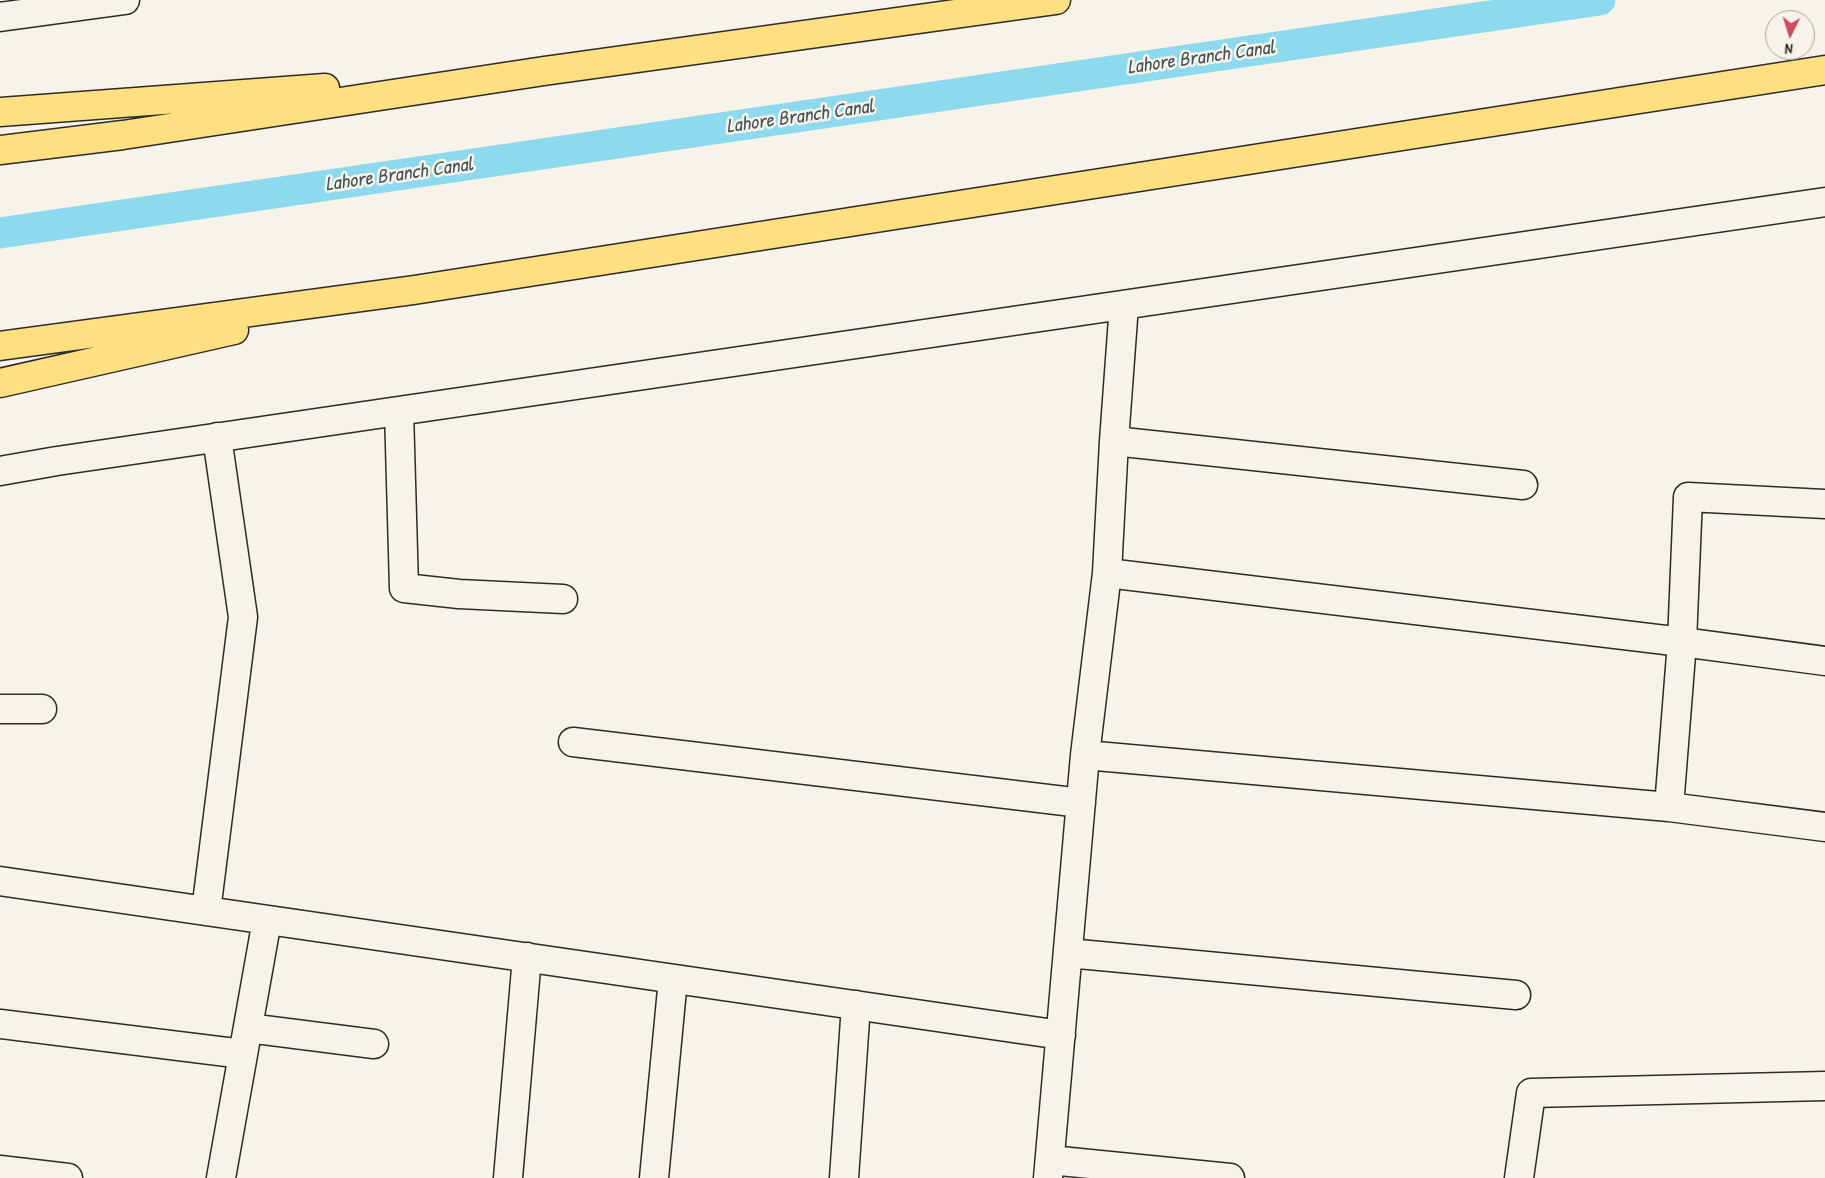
<!DOCTYPE html>
<style>
body{margin:0}
#map{position:relative;width:1825px;height:1178px;overflow:hidden;background:#f7f3e8;font-family:"Patrick Hand",sans-serif}
canvas{display:block}
.north{position:absolute;left:1765px;top:10px;width:50px;height:50px;box-sizing:border-box;background:#f7f3e8;border:1px solid #a5a39c;border-radius:50%;rotate:185deg;font-size:14px;font-weight:700;line-height:20px;text-align:center;color:#2b2b2b}
.north::after{content:'';display:block;margin:auto;width:18px;height:22px;background:#d1495b;clip-path:polygon(50% 0,100% 100%,50% 72%,0 100%)}
</style>
<div id="map">
<canvas width="1825" height="1178"></canvas>
<div class="north">N</div>
</div>
<script>
const ctx = document.querySelector('canvas').getContext('2d');
ctx.lineJoin = 'round';
function poly(rows) {
  const path = new Path2D();
  for (const r of rows) {
    path.moveTo(r[0], r[1]);
    for (let i = 2; i < r.length; i += 2) path.lineTo(r[i], r[i + 1]);
  }
  return path;
}
function strokePath(path, color, width, dash) {
  ctx.strokeStyle = color;
  ctx.lineWidth = width;
  ctx.lineCap = dash ? 'butt' : 'round';
  ctx.setLineDash(dash || []);
  ctx.stroke(path);
}
function drawText(font, color, halo, rows, align = 'center') {
  ctx.font = font + ' "Patrick Hand",sans-serif';
  ctx.lineWidth = 5;
  ctx.setLineDash([]);
  ctx.textBaseline = 'middle';
  ctx.strokeStyle = halo;
  ctx.fillStyle = color;
  for (const [text, x, y, turn = 0] of rows) {
    ctx.save();
    ctx.translate(x, y);
    ctx.rotate((+turn || 0) * Math.PI / 180);
    ctx.textAlign = isNaN(turn) ? turn : align;
    if (halo) ctx.strokeText(text, 0, 0);
    ctx.fillText(text, 0, 0);
    ctx.restore();
  }
}
const canal = poly([
 [0,233,1600,0]
]);
const minor = poly([
 [0,17,125,0],
 [399,411,404,588,459,594,563,599],
 [1114,441,1523,485],
 [0,471,57,461,1825,202],
 [1107,573,1682,642,1825,661],
 [0,709,42,709],
 [573,742,1081,803],
 [1085,755,1669,807,1825,827],
 [1669,807,1682,642,1688,497,1825,504],
 [0,881,1061,1035],
 [206,911,243,617,217,437],
 [1068,953,1516,995],
 [0,1024,243,1054],
 [248,1028,374,1044],
 [1050,1160,1230,1178],
 [0,1170,68,1178],
 [221,1178,267,920],
 [508,1178,527,957],
 [654,1178,673,979],
 [844,1178,856,1005],
 [1048,1178,1085,755,1107,573,1114,441,1124,305],
 [1519,1178,1531,1093,1825,1086]
]);
const trunk = poly([
 [0,112,325,88],
 [0,150,123,135,544,71,1056,0],
 [0,346,414,290,1825,70],
 [0,383,234,330]
]);
const waterNames = [
 ["Lahore Branch Canal",1201,58,-8],
 ["Lahore Branch Canal",800,117,-8],
 ["Lahore Branch Canal",399,175,-8]
];
strokePath(canal, '#8dd9ee', 31);
strokePath(minor, '#2b2b2b', 31);
strokePath(trunk, '#2b2b2b', 31);
strokePath(minor, '#f7f3e8', 28);
strokePath(trunk, '#ffdf80', 28);
drawText('italic 20px', '#44565c', '#f7f3e8', waterNames);
</script>
